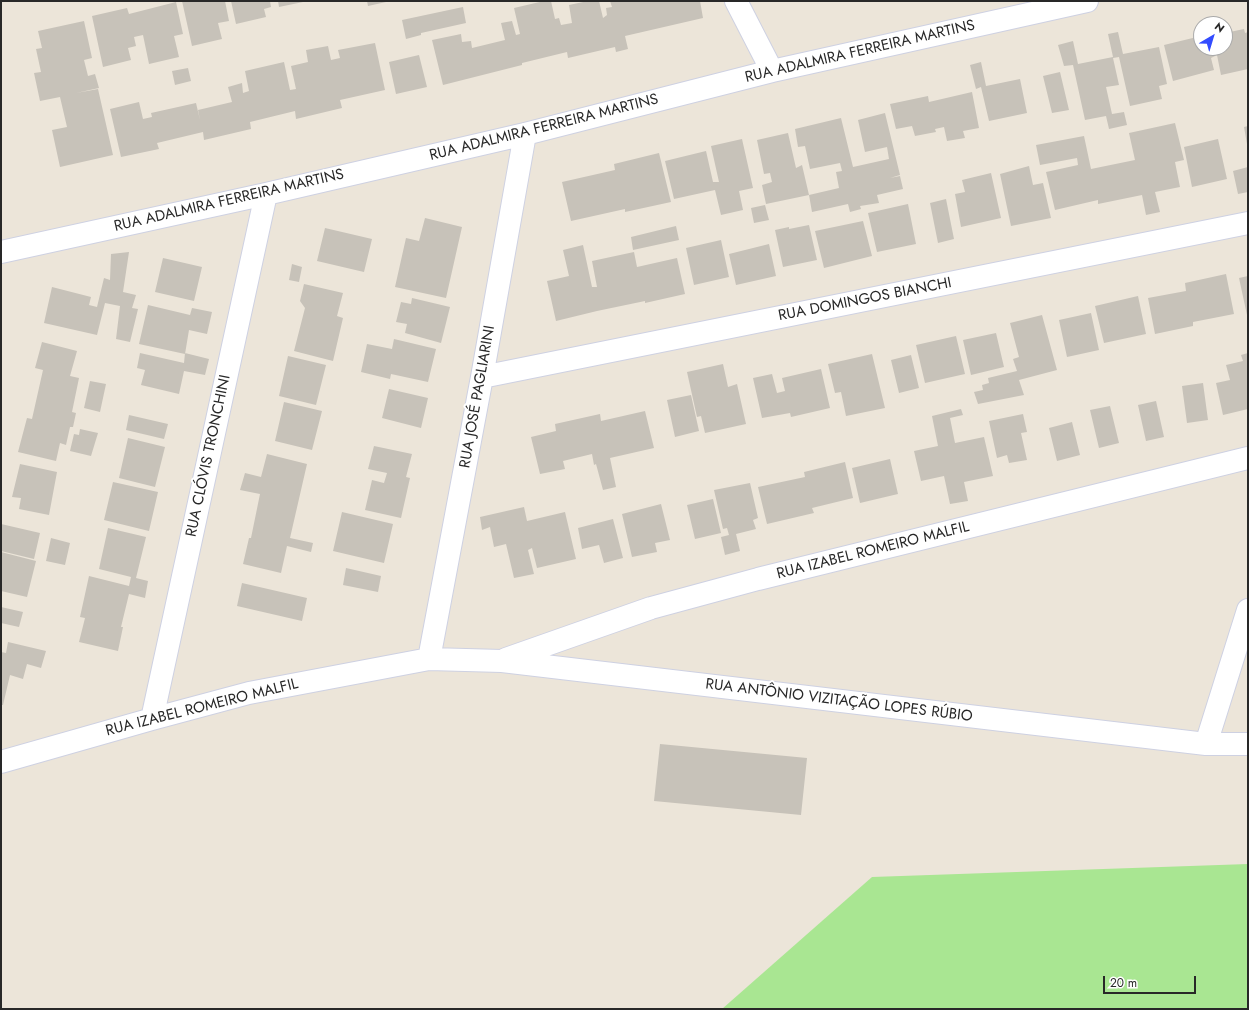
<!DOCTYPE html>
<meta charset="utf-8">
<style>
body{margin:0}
#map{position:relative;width:1249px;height:1010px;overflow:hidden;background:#ece5d9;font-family:Jost,sans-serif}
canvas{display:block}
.frame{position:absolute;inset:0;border:2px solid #282828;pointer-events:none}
.north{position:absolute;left:1193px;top:16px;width:40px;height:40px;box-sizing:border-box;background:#fff;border:1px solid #a9a9a9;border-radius:50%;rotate:38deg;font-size:11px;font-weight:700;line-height:16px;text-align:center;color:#282828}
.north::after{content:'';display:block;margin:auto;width:14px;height:18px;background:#334cff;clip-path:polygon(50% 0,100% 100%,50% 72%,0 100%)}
.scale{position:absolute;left:1103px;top:976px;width:93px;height:18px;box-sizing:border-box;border:2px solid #282828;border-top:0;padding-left:5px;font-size:12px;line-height:14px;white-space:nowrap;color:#282828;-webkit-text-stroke:3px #fff;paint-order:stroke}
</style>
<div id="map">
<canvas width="1249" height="1010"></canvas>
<div class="frame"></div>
<div class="north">N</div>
<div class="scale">20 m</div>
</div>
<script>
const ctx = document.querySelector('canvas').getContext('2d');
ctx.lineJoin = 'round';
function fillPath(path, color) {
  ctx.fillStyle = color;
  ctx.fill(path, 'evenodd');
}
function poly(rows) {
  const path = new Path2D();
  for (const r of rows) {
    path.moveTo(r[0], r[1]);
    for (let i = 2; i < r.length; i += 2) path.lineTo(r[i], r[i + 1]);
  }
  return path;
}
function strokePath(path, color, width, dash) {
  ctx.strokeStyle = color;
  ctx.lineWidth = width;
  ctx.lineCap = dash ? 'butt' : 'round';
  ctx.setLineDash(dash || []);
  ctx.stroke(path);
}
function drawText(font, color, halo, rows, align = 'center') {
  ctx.font = font + ' Jost,sans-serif';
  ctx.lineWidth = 4;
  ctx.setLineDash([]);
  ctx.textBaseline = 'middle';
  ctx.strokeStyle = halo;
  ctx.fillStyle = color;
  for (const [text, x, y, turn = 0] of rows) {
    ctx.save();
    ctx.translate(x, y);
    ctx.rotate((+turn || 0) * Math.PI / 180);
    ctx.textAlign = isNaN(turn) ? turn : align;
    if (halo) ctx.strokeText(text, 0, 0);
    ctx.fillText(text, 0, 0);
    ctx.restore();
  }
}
const green = poly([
 [1248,864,1248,1009,722,1009,872,877]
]);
const building = poly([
 [182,1,225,1,229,21,218,23,222,39,192,46],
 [231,1,270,1,271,7,264,9,266,17,236,24],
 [278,1,303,1,303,2,279,7],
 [367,1,386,1,386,2,368,6],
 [544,1,551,1,555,19,559,18,561,25,572,23,569,5,588,1,599,1,603,18,607,15,606,8,612,7,610,1,700,1,703,18,625,36,628,49,616,52,615,47,568,58,567,52,522,63,522,65,443,85,432,40,461,34,462,42,471,41,472,48,505,40,501,23,512,21,516,35,520,34,514,8],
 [176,2,183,34,174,36,179,57,149,64,143,35,134,37,136,46,128,48,131,60,103,67,92,16,127,8,129,14],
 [463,7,466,23,421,33,421,35,406,39,402,20],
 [84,21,92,58,84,60,88,76,95,74,99,88,76,93,98,89,113,155,60,167,52,130,67,127,60,97,40,101,34,73,41,72,36,49,42,48,38,31],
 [1244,29,1245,33,1248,32,1248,63,1247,63,1248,69,1221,75,1217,55,1211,58,1214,70,1173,81,1164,45,1201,36,1201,48,1225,48,1225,33],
 [1118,32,1123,54,1159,47,1167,84,1159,86,1162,99,1130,106,1119,57,1113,58,1119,85,1106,87,1112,114,1124,112,1127,125,1109,129,1106,116,1085,120,1073,65,1064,66,1058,45,1073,41,1078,64,1113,57,1108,34],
 [375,43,385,90,340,100,342,108,296,119,295,111,250,122,251,129,204,140,203,132,157,143,159,149,121,157,110,109,139,102,143,119,152,117,151,113,196,103,200,120,198,110,232,102,228,87,242,83,243,93,249,91,245,71,284,62,290,90,296,89,291,66,308,62,306,50,328,46,331,60,340,58,338,50],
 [419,55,427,87,396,94,389,62],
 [981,62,986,86,1020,79,1027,113,989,121,981,87,976,89,970,65],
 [188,68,191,81,175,85,172,71],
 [1060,72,1069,110,1052,113,1043,76],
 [972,92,979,128,963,131,965,138,947,141,944,127,935,129,936,132,915,136,912,126,896,129,890,104,928,96,929,102],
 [885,113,900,175,890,178,900,176,903,189,877,195,879,203,860,206,861,209,850,212,848,204,812,212,809,195,766,204,762,185,772,182,770,173,764,174,757,140,788,133,796,168,802,165,809,195,839,188,836,172,842,171,840,163,810,169,805,146,798,147,795,129,841,118,853,167,889,159,887,147,865,152,858,120],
 [1175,123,1184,160,1175,162,1180,187,1155,192,1160,212,1146,215,1142,195,1098,204,1098,200,1055,210,1046,172,1078,165,1077,158,1040,165,1036,145,1084,136,1091,169,1135,160,1129,133],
 [1248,126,1248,144,1247,144,1244,127],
 [742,139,753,188,739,191,743,210,721,215,715,190,674,199,665,161,706,151,713,182,719,182,711,146],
 [1218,139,1227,179,1192,187,1184,147],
 [659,153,671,202,625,212,625,209,571,221,562,182,615,170,614,164],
 [1029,166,1033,185,1043,183,1051,218,1011,226,1000,174],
 [1248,167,1248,192,1238,194,1233,171],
 [991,173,1001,218,961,227,955,194,965,192,962,180],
 [946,199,954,239,938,243,930,203],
 [908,204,916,244,877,252,868,213],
 [765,205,769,220,754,223,751,208],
 [425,218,462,227,446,298,395,287,406,238,419,241],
 [863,221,872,256,824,268,815,231],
 [809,225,817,260,783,267,775,230,789,227,789,229],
 [676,226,679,240,633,250,631,237],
 [325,228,372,239,364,272,317,261],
 [721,240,729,277,694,285,686,248],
 [769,244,776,276,736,285,729,254],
 [583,245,592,287,597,287,592,261,634,252,637,267,677,258,685,294,645,303,645,301,597,311,556,321,547,281,569,276,563,250],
 [129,252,123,292,136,295,132,308,138,309,130,342,116,339,120,306,105,303,97,335,44,323,52,287,91,297,89,305,97,307,104,278,110,280,111,254],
 [163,258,202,267,194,301,155,292],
 [292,264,302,267,299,282,289,280],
 [1226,274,1234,314,1193,322,1193,326,1155,334,1148,298,1186,291,1185,283],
 [1248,276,1248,315,1247,315,1239,278],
 [304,284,343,293,337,316,343,318,333,361,294,351,305,308,300,301],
 [1138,296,1146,334,1104,343,1095,306],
 [412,298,450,307,441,343,405,333,407,324,396,322,401,302,411,304],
 [148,305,190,315,192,308,212,312,207,334,189,330,185,354,139,344],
 [1091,313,1099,350,1067,357,1059,320],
 [1042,315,1057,370,1019,380,1024,395,978,404,974,392,983,390,982,385,989,383,988,378,1017,371,1013,359,1019,357,1010,323],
 [996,333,1004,367,971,375,963,340],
 [956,336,965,374,925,383,916,345],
 [394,339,436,349,428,382,391,374,390,379,361,372,367,344,392,349],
 [42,342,77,351,70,376,79,378,72,412,76,413,73,427,70,427,66,445,60,443,56,461,18,452,27,418,32,419,43,370,35,368],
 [140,353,184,363,185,353,209,359,205,375,184,371,179,394,141,385,145,370,137,368],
 [1248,353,1248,409,1223,415,1216,383,1230,380,1226,365,1243,361,1241,355],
 [872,354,885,408,846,416,841,392,835,393,828,364],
 [911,355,919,388,899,393,891,360],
 [288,356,326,365,316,405,279,396],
 [723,364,728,387,737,384,746,424,705,433,701,416,697,417,687,372],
 [821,369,830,408,791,417,790,413,762,418,753,378,772,374,777,393,785,391,782,378],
 [90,381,106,384,100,412,84,408],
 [1203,383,1208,420,1187,423,1182,386],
 [389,389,428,398,421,428,382,418],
 [691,395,699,431,675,437,667,400],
 [1156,401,1164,437,1146,441,1138,405],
 [284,402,322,411,312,450,275,441],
 [1110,406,1119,443,1099,448,1090,410],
 [961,409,963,415,950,418,955,443,984,437,993,476,964,482,968,501,950,504,944,476,921,481,914,451,938,446,932,416],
 [645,411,654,448,610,458,616,487,603,490,596,464,594,465,592,454,563,461,565,469,540,474,531,437,556,431,555,424,600,414,601,421],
 [1023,414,1027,432,1021,433,1027,460,1009,463,1007,455,997,458,989,421],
 [129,415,168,424,164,439,126,430],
 [1072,422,1080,455,1057,461,1049,428],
 [80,429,98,433,91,456,70,451,74,434,79,435],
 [128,438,165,447,155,487,119,478],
 [374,446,412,454,406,477,410,478,401,518,365,510,372,480,384,483,387,473,368,469],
 [267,454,307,464,290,538,313,543,311,552,287,546,281,573,243,564,249,538,251,538,260,494,240,490,245,473,261,477],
 [890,459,898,494,860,503,852,468],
 [845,462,853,498,812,508,814,513,767,524,758,487,805,477,804,472],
 [20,464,57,472,49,515,19,509,21,498,12,497],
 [113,482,158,492,149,531,104,520],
 [750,483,758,518,753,520,756,529,736,534,740,551,725,555,721,537,729,535,727,528,723,529,714,490],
 [713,499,721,533,695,539,687,505],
 [661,504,670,540,655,543,657,552,632,557,622,514],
 [524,507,527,521,565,512,576,559,537,568,532,548,528,550,534,574,514,578,506,544,494,547,490,527,482,530,480,517],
 [342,512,393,524,384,563,333,551],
 [613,519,623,558,604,563,599,545,582,549,578,528],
 [1,524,40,533,34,559,1,551],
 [108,528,146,537,136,578,148,581,145,598,129,594,121,627,123,627,118,651,79,642,85,618,80,617,89,576,129,586,131,577,99,569],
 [51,538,70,543,65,565,46,561],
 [1,552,36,561,27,597,1,591],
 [346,568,381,576,378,592,343,585],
 [242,583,307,598,302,621,237,606],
 [1,607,23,612,19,627,1,623],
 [8,642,46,651,41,668,27,664,23,679,10,675,3,705,1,705,1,652,6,653],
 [660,744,807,758,801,815,654,801]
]);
const street = poly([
 [736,1,772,71],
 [1,252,266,194,525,134,772,71,1087,1],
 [482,377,1248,223],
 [429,659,482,377,525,134],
 [506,659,651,608,758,579,1248,458],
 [152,719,266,194],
 [1206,744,1248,610],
 [1,762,152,719,249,693,429,659,502,661,1206,744,1248,744]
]);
const streetNames = [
 ["RUA ADALMIRA FERREIRA MARTINS",860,52,-13],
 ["RUA ADALMIRA FERREIRA MARTINS",544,128,-14],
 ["RUA ADALMIRA FERREIRA MARTINS",229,201,-13],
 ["RUA DOMINGOS BIANCHI",865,300,-11],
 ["RUA JOSÉ PAGLIARINI",478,397,-80],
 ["RUA CLÓVIS TRONCHINI",209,456,-78],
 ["RUA IZABEL ROMEIRO MALFIL",873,551,-14],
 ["RUA ANTÔNIO VIZITAÇÃO LOPES RÚBIO",839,701,7],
 ["RUA IZABEL ROMEIRO MALFIL",202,708,-14]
];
fillPath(green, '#a9e692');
fillPath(building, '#c7c2b9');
strokePath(street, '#ced1e2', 24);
strokePath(street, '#fff', 22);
drawText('15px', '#282828', '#fff', streetNames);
</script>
